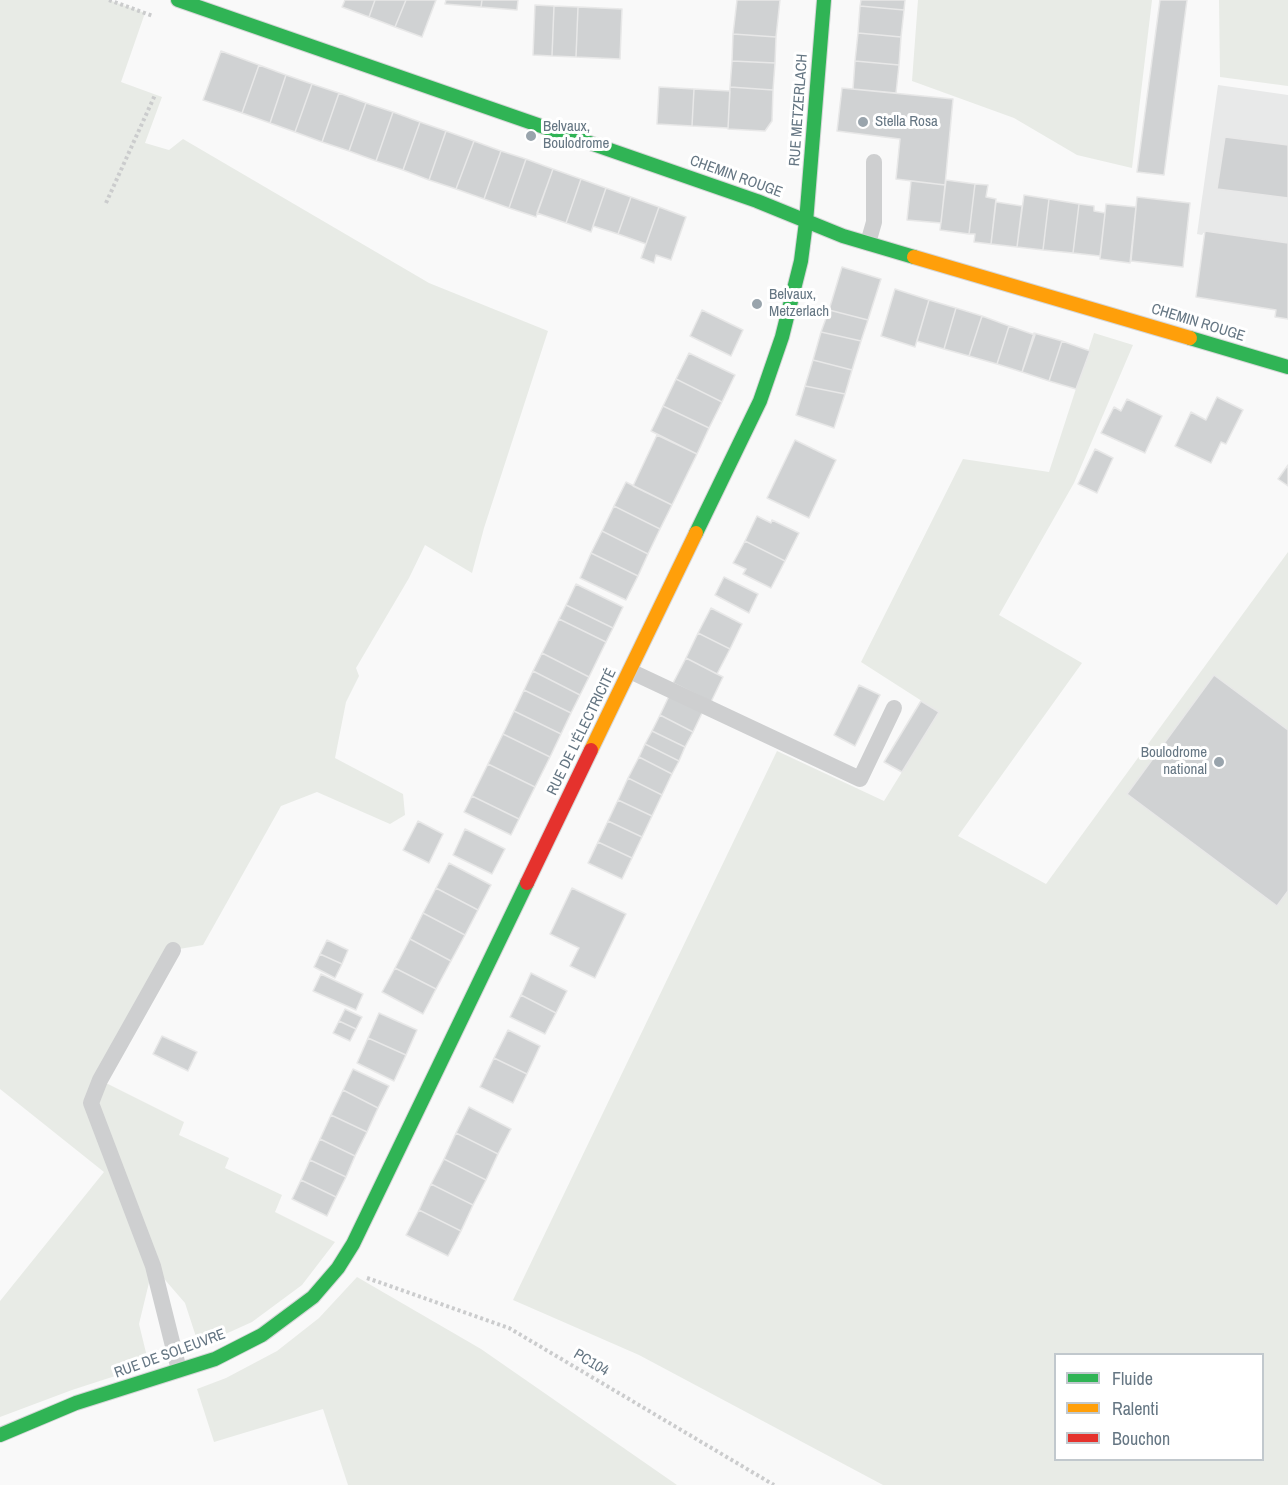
<!DOCTYPE html>
<meta charset="utf-8">
<style>
body{margin:0}
#map{position:relative;width:1288px;height:1485px;overflow:hidden;background:#f9f9f9;font-family:"Archivo Narrow",sans-serif}
canvas{display:block}
.legend{position:absolute;left:1054px;top:1353px;width:210px;height:108px;box-sizing:border-box;background:#fff;border:2px solid #c1c8cd;margin:0;padding:8px 10px;list-style:none;font-size:18px;color:#657683}
.legend li{display:flex;align-items:center;gap:12px;height:30px}
.legend b{width:30px;border:2px solid #c1c8cd}
</style>
<div id="map">
<canvas width="1288" height="1485"></canvas>
<ul class="legend">
<li><b style="height:8px;background:#30b455"></b>Fluide</li>
<li><b style="height:8px;background:#ff9f0a"></b>Ralenti</li>
<li><b style="height:8px;background:#e5322d"></b>Bouchon</li>
</ul>
</div>
<script>
const ctx = document.querySelector('canvas').getContext('2d');
ctx.lineJoin = 'round';
function fillPath(path, color) {
  ctx.fillStyle = color;
  ctx.fill(path, 'evenodd');
}
function poly(rows) {
  const path = new Path2D();
  for (const r of rows) {
    path.moveTo(r[0], r[1]);
    for (let i = 2; i < r.length; i += 2) path.lineTo(r[i], r[i + 1]);
  }
  return path;
}
function strokePath(path, color, width, dash) {
  ctx.strokeStyle = color;
  ctx.lineWidth = width;
  ctx.lineCap = dash ? 'butt' : 'round';
  ctx.setLineDash(dash || []);
  ctx.stroke(path);
}
function drawText(font, color, halo, rows, align = 'center') {
  ctx.font = font + ' "Archivo Narrow",sans-serif';
  ctx.lineWidth = 6;
  ctx.setLineDash([]);
  ctx.textBaseline = 'middle';
  ctx.strokeStyle = halo;
  ctx.fillStyle = color;
  for (const [text, x, y, turn = 0] of rows) {
    ctx.save();
    ctx.translate(x, y);
    ctx.rotate((+turn || 0) * Math.PI / 180);
    ctx.textAlign = isNaN(turn) ? turn : align;
    if (halo) ctx.strokeText(text, 0, 0);
    ctx.fillText(text, 0, 0);
    ctx.restore();
  }
}
const built = poly([
 [1218,85,1288,95,1288,243,1205,231,1202,235,1197,234]
]);
const green = poly([
 [0,0,109,0,145,13,121,82,162,97,145,143,169,150,183,139,429,283,548,331,484,528,472,573,425,545,409,578,356,668,359,676,346,702,335,758,403,794,405,815,390,824,317,792,281,806,203,945,173,950,100,1080,184,1122,179,1135,229,1158,225,1168,282,1195,275,1212,335,1242,302,1285,252,1322,199,1346,185,1303,153,1266,139,1324,149,1365,72,1390,0,1417,0,1301,104,1172,0,1089],
 [918,0,1152,0,1132,168,1077,155,1014,118,912,81],
 [1219,0,1288,0,1288,86,1220,77],
 [1094,333,1133,345,1074,483,999,615,1082,663,958,836,1046,884,1288,552,1288,1485,883,1485,639,1355,513,1300,777,751,884,801,939,712,861,662,963,459,1049,472],
 [1056,1354,1262,1354,1262,1460,1056,1460],
 [357,1277,481,1349,677,1485,348,1485,323,1409,214,1442,197,1389,226,1378,277,1351,319,1318]
]);
const building = poly([
 [345,0,375,0,369,17,342,7,345,0],
 [375,0,406,0,395,27,369,17,375,0],
 [406,0,436,0,422,37,395,27,406,0],
 [446,0,482,0,481,7,445,4,446,0],
 [482,0,518,0,517,10,481,7,482,0],
 [737,0,780,0,776,37,733,34,737,0],
 [861,0,905,0,904,10,860,6,861,0],
 [1160,0,1187,0,1164,175,1137,172,1160,0],
 [535,5,554,6,552,56,533,55,535,5],
 [554,6,578,7,576,57,552,56,554,6],
 [860,6,904,10,901,37,858,33,860,6],
 [578,7,622,9,620,59,576,57,578,7],
 [858,33,901,37,899,65,855,61,858,33],
 [733,34,776,37,775,63,732,61,733,34],
 [221,51,259,65,242,113,203,100,221,51],
 [732,61,775,63,773,90,730,87,732,61],
 [855,61,899,65,896,93,853,89,855,61],
 [259,65,286,75,270,123,242,113,259,65],
 [286,75,312,84,295,132,270,123,286,75],
 [312,84,339,93,322,142,295,132,312,84],
 [659,87,694,89,692,126,657,124,659,87],
 [730,87,773,90,772,121,765,131,728,129,730,87],
 [842,88,953,99,945,185,896,179,900,139,837,131,842,88],
 [694,89,730,91,728,128,692,126,694,89],
 [339,93,366,103,349,151,322,142,339,93],
 [366,103,393,112,376,161,349,151,366,103],
 [393,112,420,122,403,170,376,161,393,112],
 [420,122,446,131,429,180,403,170,420,122],
 [446,131,474,141,456,189,429,180,446,131],
 [1225,137,1288,145,1288,198,1217,189,1225,137],
 [474,141,501,151,484,199,456,189,474,141],
 [501,151,526,159,509,208,484,199,501,151],
 [526,159,553,169,536,217,509,208,526,159],
 [553,169,581,179,566,223,537,213,553,169],
 [581,179,606,188,591,232,566,223,581,179],
 [946,180,975,184,969,234,940,230,946,180],
 [911,181,945,185,941,223,907,220,911,181],
 [975,184,988,185,986,197,996,199,991,244,974,242,975,234,969,234,975,184],
 [606,188,631,197,618,234,593,226,606,188],
 [1024,195,1049,199,1043,250,1017,247,1024,195],
 [631,197,659,207,646,244,618,234,631,197],
 [1137,197,1190,203,1183,267,1131,261,1137,197],
 [1049,199,1079,204,1073,253,1043,250,1049,199],
 [996,202,1022,206,1017,247,991,244,996,202],
 [1079,204,1094,206,1094,211,1105,213,1100,256,1073,253,1079,204],
 [1106,204,1136,207,1130,263,1100,259,1106,204],
 [659,207,686,217,671,260,656,255,654,263,641,258,659,207],
 [1205,231,1288,243,1288,319,1275,317,1276,310,1196,297,1205,231],
 [842,267,881,279,868,320,829,310,842,267],
 [895,289,929,300,915,347,881,336,895,289],
 [929,300,956,308,944,349,917,341,929,300],
 [956,308,982,316,969,356,944,349,956,308],
 [702,310,743,330,731,356,690,336,702,310],
 [829,310,868,320,861,341,821,332,829,310],
 [982,316,1009,326,997,364,969,356,982,316],
 [1009,326,1035,335,1022,372,997,364,1009,326],
 [821,332,861,341,852,370,813,360,821,332],
 [1034,333,1062,341,1049,381,1022,372,1034,333],
 [1062,341,1090,351,1076,389,1049,381,1062,341],
 [689,353,735,375,722,402,676,379,689,353],
 [813,360,852,370,845,394,805,386,813,360],
 [676,379,722,402,709,428,663,406,676,379],
 [805,386,845,394,834,428,796,415,805,386],
 [1217,397,1243,410,1226,444,1221,442,1211,463,1175,446,1191,412,1206,420,1217,397],
 [1127,399,1162,416,1145,453,1101,433,1114,407,1121,411,1127,399],
 [663,406,709,428,697,454,651,431,663,406],
 [657,435,697,454,672,505,633,486,657,435],
 [795,440,836,460,809,518,767,498,795,440],
 [1095,449,1113,458,1097,493,1078,484,1095,449],
 [1288,465,1288,486,1278,479,1288,465],
 [626,482,672,505,660,529,614,506,626,482],
 [614,506,660,529,648,554,602,531,614,506],
 [757,516,771,523,772,520,799,533,785,561,745,541,757,516],
 [602,531,648,554,638,576,591,553,602,531],
 [745,541,785,561,771,588,743,574,746,569,733,563,745,541],
 [591,553,638,576,626,600,580,578,591,553],
 [724,577,758,594,749,613,715,595,724,577],
 [576,584,623,607,613,628,566,605,576,584],
 [566,605,613,628,606,642,559,619,566,605],
 [711,608,742,624,730,649,698,633,711,608],
 [559,619,606,642,589,677,542,653,559,619],
 [698,633,730,649,717,674,686,658,698,633],
 [542,653,589,677,580,695,533,671,542,653],
 [686,658,723,677,711,702,673,683,686,658],
 [533,671,580,695,571,713,524,690,533,671],
 [1214,675,1288,730,1288,891,1277,906,1127,794,1214,675],
 [859,685,880,695,855,746,834,735,859,685],
 [524,690,571,713,561,734,514,711,524,690],
 [670,694,703,711,693,732,660,715,670,694],
 [921,701,939,712,902,772,884,762,921,701],
 [514,711,561,734,550,757,503,734,514,711],
 [660,715,693,732,685,747,652,731,660,715],
 [652,731,685,747,679,761,645,744,652,731],
 [503,734,550,757,535,787,488,764,503,734],
 [645,744,679,761,672,774,639,757,645,744],
 [639,757,672,774,662,795,628,778,639,757],
 [488,764,535,787,519,819,472,796,488,764],
 [628,778,662,795,652,816,618,800,628,778],
 [472,796,519,819,511,835,464,812,472,796],
 [618,800,652,816,642,837,608,821,618,800],
 [418,821,443,834,429,863,403,850,418,821],
 [608,821,642,837,632,858,598,842,608,821],
 [465,829,505,849,492,874,453,855,465,829],
 [598,842,632,858,622,879,588,863,598,842],
 [449,863,491,885,478,910,436,888,449,863],
 [436,888,478,910,465,935,423,913,436,888],
 [572,888,626,914,595,978,570,966,579,948,550,934,572,888],
 [423,913,465,935,451,961,410,939,423,913],
 [410,939,451,961,436,989,395,968,410,939],
 [327,940,348,950,342,964,320,954,327,940],
 [320,954,342,964,335,978,314,967,320,954],
 [395,968,436,989,423,1014,382,992,395,968],
 [531,973,567,991,556,1013,521,995,531,973],
 [321,974,363,994,356,1010,313,991,321,974],
 [521,995,556,1013,545,1034,510,1017,521,995],
 [345,1009,362,1017,356,1029,339,1021,345,1009],
 [379,1013,417,1030,406,1055,368,1038,379,1013],
 [339,1021,356,1029,350,1041,333,1033,339,1021],
 [508,1030,540,1046,527,1074,494,1058,508,1030],
 [162,1036,197,1052,188,1071,153,1054,162,1036],
 [368,1038,406,1055,394,1081,357,1063,368,1038],
 [494,1058,527,1074,513,1103,480,1087,494,1058],
 [353,1069,389,1086,378,1108,343,1090,353,1069],
 [343,1090,378,1108,367,1132,331,1115,343,1090],
 [469,1107,511,1129,498,1154,456,1133,469,1107],
 [331,1115,367,1132,355,1156,320,1139,331,1115],
 [456,1133,498,1154,486,1180,444,1159,456,1133],
 [320,1139,355,1156,346,1177,310,1160,320,1139],
 [444,1159,486,1180,473,1205,431,1184,444,1159],
 [310,1160,346,1177,336,1197,301,1180,310,1160],
 [301,1180,336,1197,327,1216,292,1199,301,1180],
 [431,1184,473,1205,461,1231,419,1210,431,1184],
 [419,1210,461,1231,448,1256,406,1235,419,1210]
]);
const path = poly([
 [109,0,153,16],
 [106,203,155,95],
 [367,1278,509,1328,774,1485]
]);
const lane = poly([
 [868,243,874,222,874,162],
 [630,671,860,779,894,708],
 [173,950,100,1080,91,1103,153,1266,179,1370]
]);
const fast = poly([
 [178,0,757,201,843,236,914,257],
 [1190,338,1288,367],
 [696,533,760,401,782,337,801,261,806,222,824,0],
 [0,1435,76,1403,215,1359,262,1335,313,1297,338,1268,353,1244,527,883]
]);
const slow = poly([
 [914,257,1190,338],
 [591,750,696,533]
]);
const jam = poly([
 [527,883,591,750]
]);
const markers = [
 [863,122,6,"#99a4ac"],
 [531,136,6,"#99a4ac"],
 [757,304,6,"#99a4ac"],
 [1219,762,6,"#99a4ac"]
];
const streetNames = [
 ["RUE METZERLACH",799,110,-86],
 ["CHEMIN ROUGE",736,177,20],
 ["CHEMIN ROUGE",1198,323,17],
 ["RUE DE L'ÉLECTRICITÉ",582,732,-64],
 ["RUE DE SOLEUVRE",170,1354,-20],
 ["PC104",591,1363,31]
];
const poiNames = [
 ["Stella Rosa",875,122],
 ["Belvaux,",543,127],
 ["Boulodrome",543,144],
 ["Belvaux,",769,295],
 ["Metzerlach",769,312],
 ["Boulodrome",1207,753,"right"],
 ["national",1207,770,"right"]
];
fillPath(built, '#e8e9e9');
fillPath(green, '#e8ebe6');
fillPath(building, '#d0d2d3');
strokePath(building, '#e8e8e8', 1.5);
strokePath(fast, '#d5d6d7', 16);
strokePath(slow, '#d5d6d7', 16);
strokePath(jam, '#d5d6d7', 16);
strokePath(path, '#cbcccd', 4, [3, 3]);
strokePath(lane, '#cecfd0', 16);
strokePath(fast, '#30b455', 14);
strokePath(slow, '#ff9f0a', 14);
strokePath(jam, '#e5322d', 14);
for (const [x, y, r, color] of markers) {
  const dot = new Path2D();
  dot.arc(x, y, r, 0, 2 * Math.PI);
  ctx.fillStyle = color;
  ctx.fill(dot);
  strokePath(dot, '#fff', 2);
}
drawText('15px', '#657683', '#fff', streetNames);
drawText('15px', '#657683', '#fff', poiNames, 'left');
</script>
